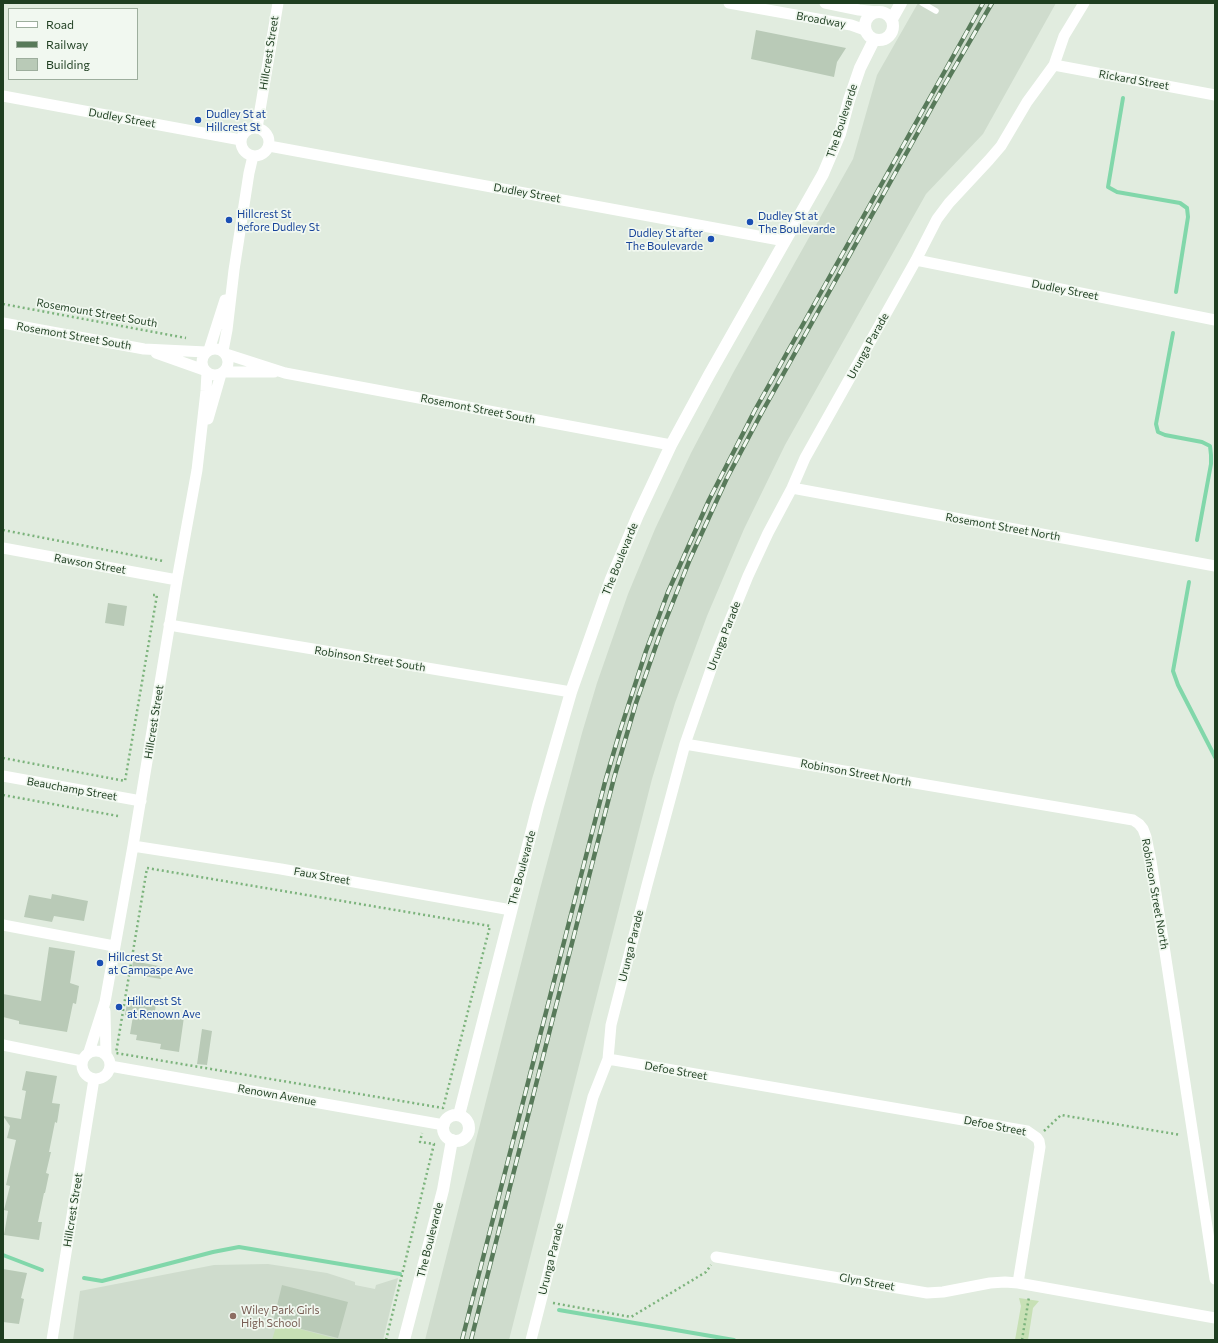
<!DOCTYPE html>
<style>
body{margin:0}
#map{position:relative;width:1218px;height:1343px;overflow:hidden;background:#e1ecdf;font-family:Commissioner,sans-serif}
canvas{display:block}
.frame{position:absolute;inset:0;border:4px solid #1e3e20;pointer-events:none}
.legend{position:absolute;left:8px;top:8px;width:130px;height:72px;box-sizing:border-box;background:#f1f8f0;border:1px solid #9dae9d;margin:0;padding:5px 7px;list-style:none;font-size:12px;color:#1e3e20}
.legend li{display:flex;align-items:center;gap:8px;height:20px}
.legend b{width:20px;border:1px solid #9dae9d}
</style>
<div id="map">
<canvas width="1218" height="1343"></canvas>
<div class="frame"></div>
<ul class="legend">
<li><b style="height:5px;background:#fff"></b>Road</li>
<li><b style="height:5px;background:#587a5a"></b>Railway</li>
<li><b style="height:11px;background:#b9cab7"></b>Building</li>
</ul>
</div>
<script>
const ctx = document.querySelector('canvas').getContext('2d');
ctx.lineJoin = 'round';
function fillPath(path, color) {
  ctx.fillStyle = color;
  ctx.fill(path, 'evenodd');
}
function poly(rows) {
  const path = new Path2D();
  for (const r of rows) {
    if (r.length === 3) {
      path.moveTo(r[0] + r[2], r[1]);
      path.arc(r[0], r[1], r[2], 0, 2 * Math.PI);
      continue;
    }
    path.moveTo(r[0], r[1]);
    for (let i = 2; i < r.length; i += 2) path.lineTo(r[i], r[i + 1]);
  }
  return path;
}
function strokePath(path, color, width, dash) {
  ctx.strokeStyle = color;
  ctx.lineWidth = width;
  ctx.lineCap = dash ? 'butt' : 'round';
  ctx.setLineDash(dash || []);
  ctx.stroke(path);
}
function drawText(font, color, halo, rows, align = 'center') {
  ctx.font = font + ' Commissioner,sans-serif';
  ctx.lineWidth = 3.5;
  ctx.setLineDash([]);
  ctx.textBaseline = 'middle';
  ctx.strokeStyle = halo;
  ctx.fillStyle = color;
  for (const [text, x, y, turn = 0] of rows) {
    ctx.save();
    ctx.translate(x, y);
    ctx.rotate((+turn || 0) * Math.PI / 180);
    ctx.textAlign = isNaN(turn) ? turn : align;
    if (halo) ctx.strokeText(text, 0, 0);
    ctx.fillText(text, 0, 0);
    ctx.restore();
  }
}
const built = poly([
 [918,3,1056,3,983,134,926,194,785,445,744,529,707,616,675,703,652,779,509,1340,425,1340,540,889,582,733,597,683,628,594,655,529,691,453,733,373,853,159,877,75],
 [268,1264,327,1273,355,1282,355,1285,375,1289,376,1285,398,1278,383,1340,73,1340,80,1291,214,1265]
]);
const green = poly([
 [1019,1298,1039,1301,1033,1308,1028,1340,1015,1340,1021,1306],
 [277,1323,337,1339,336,1340,272,1340]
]);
const stream = poly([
 [1123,98,1108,187,1117,192,1180,203,1187,208,1188,217,1176,292],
 [1173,333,1156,424,1158,432,1165,435,1202,442,1210,446,1211,455,1211,464,1197,540],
 [1189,582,1173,671,1178,685,1215,757],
 [3,1255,42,1270],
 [84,1278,102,1281,213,1252,239,1247,400,1274],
 [559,1310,734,1340]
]);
const building = poly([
 [756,30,846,48,837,62,834,77,751,59],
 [108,603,127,606,124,626,105,623],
 [52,894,88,901,84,921,54,916,52,922,24,917,29,895,51,899],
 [49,947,75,951,70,983,79,986,76,1004,73,1003,67,1032,19,1024,19,1021,3,1017,3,994,41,1001],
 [133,961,164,967,161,979,131,974],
 [128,997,156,1002,155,1012,184,1017,179,1052,160,1049,161,1044,136,1040,137,1035,130,1034,133,1016,125,1015],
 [202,1029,212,1031,207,1065,197,1064],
 [26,1071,57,1076,52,1103,60,1104,57,1123,55,1122,49,1152,51,1152,46,1173,49,1174,45,1193,44,1193,38,1222,42,1222,39,1240,4,1235,8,1211,4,1210,10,1186,6,1185,16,1140,7,1138,10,1126,3,1116,21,1119,26,1091,22,1090],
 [3,1269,27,1273,21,1298,24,1299,19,1324,3,1322],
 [282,1285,348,1302,338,1338,273,1322]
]);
const path = poly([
 [3,304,186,338],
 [3,530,163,561],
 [3,758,125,781,157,595,153,595],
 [3,795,118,816],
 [147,868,490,926,443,1108,116,1053,147,868],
 [1044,1131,1061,1115,1181,1135],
 [553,1303,631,1317,706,1272,711,1265],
 [386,1340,434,1144,420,1142,422,1133],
 [1022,1340,1029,1297]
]);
const service = poly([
 [922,3,936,11]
]);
const minor = poly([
 [729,3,851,25,865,30],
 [825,3,859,10,877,12],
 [1054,65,1215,95],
 [3,96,241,140],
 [255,142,14],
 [257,128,278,3],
 [269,146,785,241],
 [916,260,1215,320],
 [3,323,144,349,206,352],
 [215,362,13],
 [209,350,225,300],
 [223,351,227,330,234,270,249,173,253,156],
 [156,353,204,370],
 [226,354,285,373,671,445],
 [224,372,274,372],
 [208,419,221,374],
 [792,488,1215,566],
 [3,548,177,580],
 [169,625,571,692],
 [685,744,1133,820,1139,824,1143,829,1146,837,1151,861,1215,1279],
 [3,776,141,801],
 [133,846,281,869,511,910],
 [3,925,114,946],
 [105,1011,106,1055],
 [3,1045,82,1061],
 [96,1065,14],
 [89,1052,105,1002,133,846,177,580,197,470,206,391,207,372],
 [608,1059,1027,1131,1037,1138,1039,1141,1040,1147,1018,1283,1215,1318],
 [110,1066,444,1125],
 [716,1257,927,1293,943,1292,990,1283,1005,1282,1018,1283],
 [52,1340,94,1079],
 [531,1340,593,1097,608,1059,611,1025,647,885,685,744,717,652,748,576,768,533,792,488,805,458,916,260,937,219,949,203,989,160,1001,146,1027,102,1054,65,1064,36,1084,3]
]);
const tertiary = poly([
 [879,26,14],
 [892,19,901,3],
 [459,1115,538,806,571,692,611,579,638,515,671,445,709,375,823,174,840,134,849,100,860,68,874,40],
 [456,1128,13],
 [404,1340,443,1190,452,1140]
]);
const rail = poly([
 [462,1340,605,782,620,731,646,651,668,592,709,500,755,410,983,3],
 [471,1340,614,778,636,703,659,637,690,559,727,478,761,414,941,91,992,3]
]);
const markers = [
 [198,120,4,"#1a4fb4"],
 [229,220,4,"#1a4fb4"],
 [750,222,4,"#1a4fb4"],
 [711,239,4,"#1a4fb4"],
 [100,963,4,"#1a4fb4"],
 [119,1007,4,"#1a4fb4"],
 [233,1316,4,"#8d6e63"]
];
const streetNames = [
 ["Broadway",821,20,10],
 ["Hillcrest Street",269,53,-81],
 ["Rickard Street",1134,80,10],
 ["Dudley Street",122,118,10],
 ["The Boulevarde",842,121,-72],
 ["Dudley Street",527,193,10],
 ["Dudley Street",1065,290,11],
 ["Rosemount Street South",97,313,10],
 ["Rosemont Street South",74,336,10],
 ["Urunga Parade",868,346,-61],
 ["Rosemont Street South",478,409,11],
 ["Rosemont Street North",1003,527,10],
 ["The Boulevarde",620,559,-68],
 ["Rawson Street",90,564,10],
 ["Urunga Parade",724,636,-69],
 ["Robinson Street South",370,659,9],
 ["Hillcrest Street",154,722,-81],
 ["Robinson Street North",856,773,10],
 ["Beauchamp Street",72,789,10],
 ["The Boulevarde",522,868,-75],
 ["Faux Street",322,876,10],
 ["Robinson Street North",1155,894,80],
 ["Urunga Parade",631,946,-76],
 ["Defoe Street",676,1071,10],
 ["Renown Avenue",277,1095,10],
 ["Defoe Street",995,1126,11],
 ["Hillcrest Street",73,1210,-81],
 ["The Boulevarde",430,1240,-76],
 ["Urunga Parade",551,1259,-76],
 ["Glyn Street",867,1282,10]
];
const transitNames = [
 ["Dudley St at",206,114],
 ["Hillcrest St",206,127],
 ["Hillcrest St",237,214],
 ["before Dudley St",237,227],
 ["Dudley St at",758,216],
 ["The Boulevarde",758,229],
 ["Dudley St after",703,233,"right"],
 ["The Boulevarde",703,246,"right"],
 ["Hillcrest St",108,957],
 ["at Campaspe Ave",108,970],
 ["Hillcrest St",127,1001],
 ["at Renown Ave",127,1014]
];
const educationNames = [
 ["Wiley Park Girls",241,1310],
 ["High School",241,1323]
];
fillPath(built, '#cfdccd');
fillPath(green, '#c7e0b5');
strokePath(stream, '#81d7aa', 4);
fillPath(building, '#b9cab7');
strokePath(path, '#7cb37c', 2.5, [2, 3]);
strokePath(service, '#fff', 5.5);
strokePath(minor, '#fff', 11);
strokePath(tertiary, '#fff', 12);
strokePath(rail, '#587a5a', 4.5);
strokePath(rail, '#f1f8f0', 3, [9]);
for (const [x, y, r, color] of markers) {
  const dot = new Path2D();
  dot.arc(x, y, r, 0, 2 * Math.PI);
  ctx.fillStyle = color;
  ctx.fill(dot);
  strokePath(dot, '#f1f8f0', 1.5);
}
drawText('11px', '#1e3e20', '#f1f8f0', streetNames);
drawText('11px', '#164399', '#f1f8f0', transitNames, 'left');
drawText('11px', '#785e54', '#f1f8f0', educationNames, 'left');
</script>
